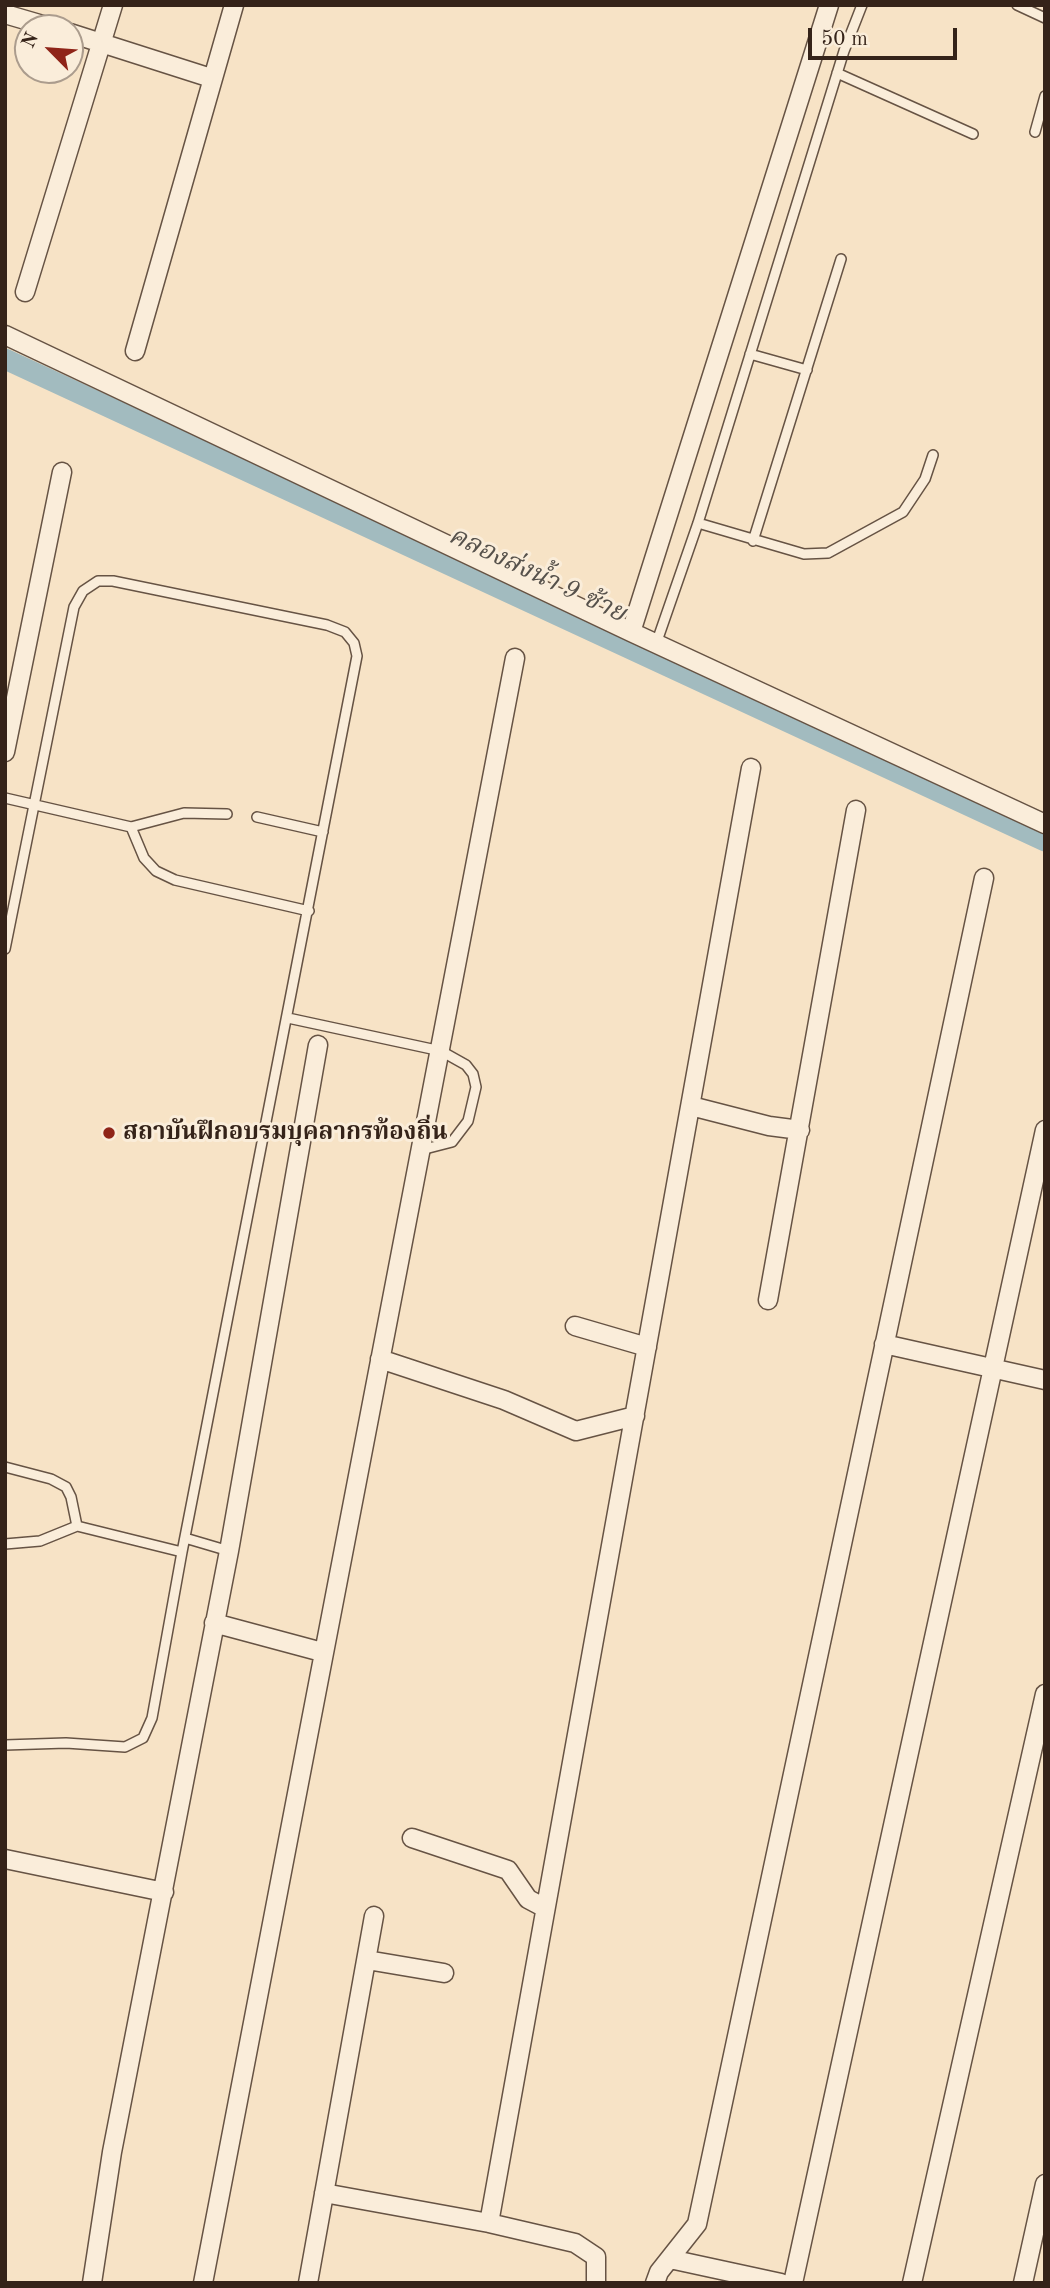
<!DOCTYPE html>
<meta charset="utf-8">
<style>
body{margin:0}
#map{position:relative;width:1050px;height:2288px;overflow:hidden;background:#f7e3c6;font-family:"Old Standard TT",serif}
canvas{display:block}
.frame{position:absolute;inset:0;border:7px solid #352319;pointer-events:none}
.north{position:absolute;left:14px;top:14px;width:70px;height:70px;box-sizing:border-box;background:#faedda;border:2px solid #ab9c8d;border-radius:50%;rotate:295deg;font-size:19px;font-weight:700;line-height:28px;text-align:center;color:#352319}
.north::after{content:'';display:block;margin:auto;width:24px;height:32px;background:#8f2418;clip-path:polygon(50% 0,100% 100%,50% 72%,0 100%)}
.scale{position:absolute;left:808px;top:28px;width:149px;height:32px;box-sizing:border-box;border:4px solid #352319;border-top:0;padding-left:9px;font-size:21px;line-height:24px;white-space:nowrap;color:#352319;-webkit-text-stroke:5px #faedda;paint-order:stroke}
</style>
<div id="map">
<canvas width="1050" height="2288"></canvas>
<div class="frame"></div>
<div class="north">N</div>
<div class="scale">50 m</div>
</div>
<script>
const ctx = document.querySelector('canvas').getContext('2d');
ctx.lineJoin = 'round';
function poly(rows) {
  const path = new Path2D();
  for (const r of rows) {
    path.moveTo(r[0], r[1]);
    for (let i = 2; i < r.length; i += 2) path.lineTo(r[i], r[i + 1]);
  }
  return path;
}
function strokePath(path, color, width, dash) {
  ctx.strokeStyle = color;
  ctx.lineWidth = width;
  ctx.lineCap = dash ? 'butt' : 'round';
  ctx.setLineDash(dash || []);
  ctx.stroke(path);
}
function drawText(font, color, halo, rows, align = 'center') {
  ctx.font = font + ' "Old Standard TT","Noto Serif Thai",serif';
  ctx.lineWidth = 6;
  ctx.setLineDash([]);
  ctx.textBaseline = 'middle';
  ctx.strokeStyle = halo;
  ctx.fillStyle = color;
  for (const [text, x, y, turn = 0] of rows) {
    ctx.save();
    ctx.translate(x, y);
    ctx.rotate((+turn || 0) * Math.PI / 180);
    ctx.textAlign = isNaN(turn) ? turn : align;
    if (halo) ctx.strokeText(text, 0, 0);
    ctx.fillText(text, 0, 0);
    ctx.restore();
  }
}
const canal = poly([
 [5,359,1045,841]
]);
const service = poly([
 [1017,5,1045,18],
 [837,73,973,134],
 [1035,132,1045,96],
 [750,354,807,370],
 [698,523,804,554,828,553,903,512,925,479,933,455],
 [753,541,841,259],
 [656,644,698,523,844,51,862,5],
 [5,798,131,827,184,813,227,814],
 [257,817,323,832],
 [131,827,144,858,156,871,175,880,309,911],
 [5,949,74,607,83,591,98,581,113,581,327,625,345,632,354,643,357,656,182,1552,77,1526,40,1541,5,1544],
 [288,1018,441,1051,466,1065,473,1074,476,1087,468,1121,452,1142,421,1150],
 [5,1467,51,1479,66,1487,71,1497,77,1526],
 [185,1538,229,1551],
 [5,1745,66,1743,125,1747,143,1738,152,1718,182,1552]
]);
const minor = poly([
 [5,14,53,28],
 [70,33,211,78],
 [25,292,113,5],
 [5,335,631,632,1045,824],
 [135,351,234,5],
 [631,632,829,5],
 [5,752,62,472],
 [691,1106,769,1126,800,1130],
 [768,1300,856,810],
 [575,1326,647,1347],
 [884,1344,1045,1380],
 [380,1359,504,1400,576,1431,635,1416],
 [214,1623,322,1652],
 [412,1838,508,1870,528,1899,545,1908],
 [5,1859,164,1892],
 [367,1960,444,1973],
 [324,2193,489,2223,575,2243,596,2257,596,2283],
 [489,2223,751,768],
 [670,2259,781,2283],
 [92,2283,112,2152,229,1551,318,1045],
 [203,2283,515,658],
 [308,2283,374,1916],
 [655,2283,659,2272,697,2224,984,878],
 [793,2283,1045,1130],
 [912,2283,1045,1694],
 [1023,2283,1045,2184]
]);
const markers = [
 [109,1133,7,"#8f2418"]
];
const poiNames = [
 ["สถาบันฝึกอบรมบุคลากรท้องถิ่น",123,1133]
];
const waterNames = [
 ["คลองส่งน้ำ 9 ซ้าย",537,575,25]
];
strokePath(canal, '#a2bbbf', 21);
strokePath(service, '#665344', 12);
strokePath(minor, '#665344', 21);
strokePath(service, '#faedda', 9);
strokePath(minor, '#faedda', 18);
for (const [x, y, r, color] of markers) {
  const dot = new Path2D();
  dot.arc(x, y, r, 0, 2 * Math.PI);
  ctx.fillStyle = color;
  ctx.fill(dot);
  strokePath(dot, '#faedda', 2.5);
}
drawText('bold 24px', '#352319', '#faedda', poiNames, 'left');
drawText('italic 26px', '#56514b', '#faedda', waterNames);
</script>
